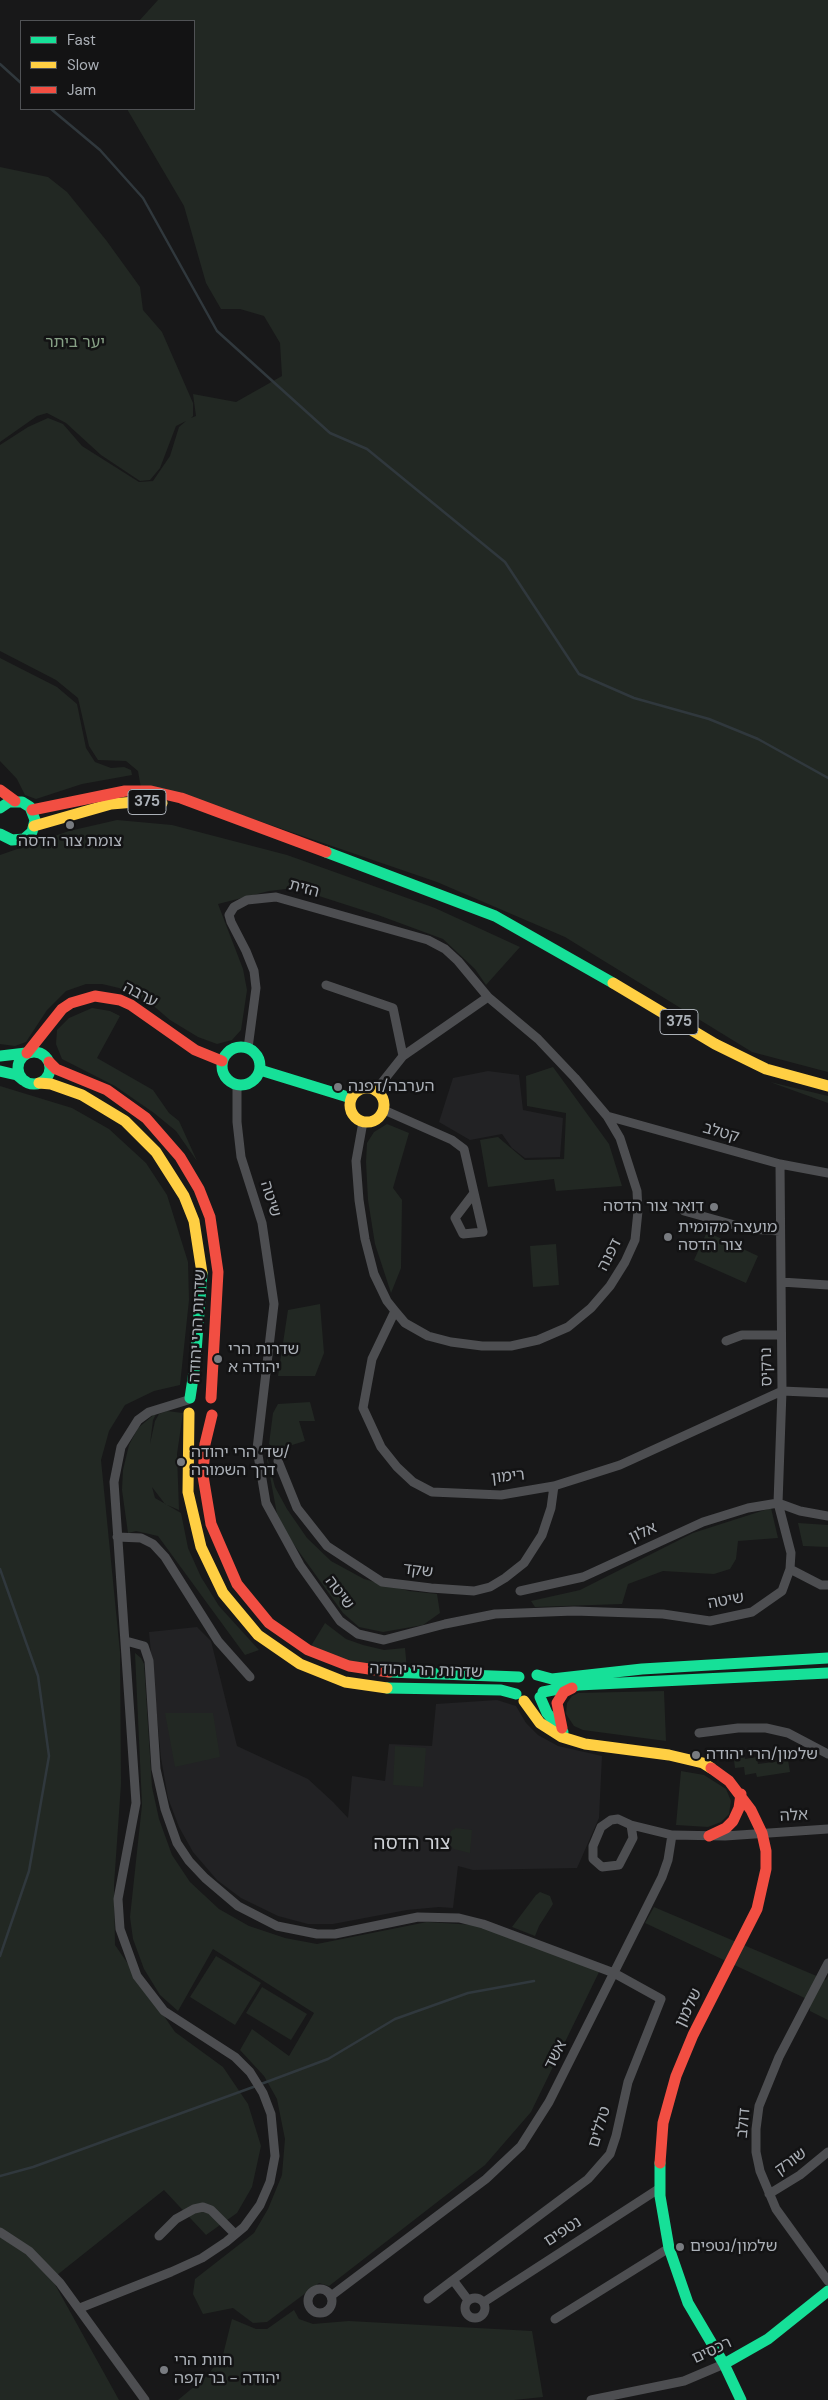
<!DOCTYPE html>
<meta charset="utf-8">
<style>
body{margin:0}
#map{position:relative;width:828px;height:2400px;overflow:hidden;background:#181819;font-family:"DM Sans",sans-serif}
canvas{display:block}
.legend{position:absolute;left:20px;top:20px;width:175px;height:90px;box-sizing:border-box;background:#131314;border:1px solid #505255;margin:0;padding:6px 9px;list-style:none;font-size:15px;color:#abb0b7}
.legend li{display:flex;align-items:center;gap:10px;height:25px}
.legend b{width:25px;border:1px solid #505255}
</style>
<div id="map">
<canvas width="828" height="2400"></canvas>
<ul class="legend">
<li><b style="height:6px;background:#16e098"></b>Fast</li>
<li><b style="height:6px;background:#ffcf43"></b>Slow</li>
<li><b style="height:6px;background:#f24e42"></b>Jam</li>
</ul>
</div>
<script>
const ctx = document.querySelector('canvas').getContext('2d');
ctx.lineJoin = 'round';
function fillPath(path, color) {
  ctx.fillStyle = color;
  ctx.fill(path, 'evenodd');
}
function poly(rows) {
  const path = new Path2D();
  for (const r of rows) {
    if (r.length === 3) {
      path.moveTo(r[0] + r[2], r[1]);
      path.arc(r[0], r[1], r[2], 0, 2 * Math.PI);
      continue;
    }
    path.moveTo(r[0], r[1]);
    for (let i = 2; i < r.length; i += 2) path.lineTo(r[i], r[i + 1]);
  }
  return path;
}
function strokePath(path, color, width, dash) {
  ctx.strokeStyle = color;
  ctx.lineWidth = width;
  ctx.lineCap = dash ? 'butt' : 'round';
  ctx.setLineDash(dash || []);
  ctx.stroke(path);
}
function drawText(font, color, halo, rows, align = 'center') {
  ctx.font = font + ' "DM Sans","Noto Sans Hebrew",sans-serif';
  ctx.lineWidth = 5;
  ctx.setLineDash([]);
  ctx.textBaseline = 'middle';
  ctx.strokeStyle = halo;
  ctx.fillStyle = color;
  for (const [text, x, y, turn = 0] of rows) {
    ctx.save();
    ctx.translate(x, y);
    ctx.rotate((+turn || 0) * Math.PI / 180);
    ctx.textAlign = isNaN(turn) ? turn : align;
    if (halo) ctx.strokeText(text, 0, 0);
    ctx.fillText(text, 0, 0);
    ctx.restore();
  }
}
const built = poly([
 [488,1071,519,1075,523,1110,563,1118,560,1157,525,1158,512,1148,502,1134,470,1140,439,1122,453,1078],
 [197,1627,211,1641,237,1746,308,1779,333,1802,348,1818,352,1776,385,1781,389,1744,432,1746,436,1704,497,1700,516,1706,526,1723,538,1735,558,1746,602,1756,599,1818,577,1868,473,1870,458,1866,453,1908,439,1907,407,1910,333,1924,308,1924,278,1916,241,1898,217,1880,193,1852,179,1827,168,1798,161,1758,149,1632]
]);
const green = poly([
 [158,0,828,0,828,1072,752,1052,565,937,437,882,218,807,141,788,138,771,126,761,98,760,89,746,78,698,56,680,0,651,0,445,28,427,48,418,63,424,82,446,139,482,153,481,170,456,179,427,186,421,176,426,160,468,150,480,140,481,101,455,66,423,47,413,37,416,0,442,0,167,48,177,67,192,106,240,140,287,143,310,162,332,193,403,193,416,191,418,196,416,193,394,236,402,282,376,280,343,264,316,240,309,221,309,206,283,184,206,127,109,194,109,194,21,139,21],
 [0,658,57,687,77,704,86,748,95,762,111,768,124,767,131,770,132,775,82,784,36,799,25,795,17,779,0,761],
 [117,820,172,825,287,855,435,908,520,947,486,985,475,969,443,939,378,915,294,888,269,891,218,904,243,969,247,990,241,1030,232,1040,217,1044,198,1037,170,1020,149,1002,119,988,102,984,86,984,66,991,47,1010,26,1042,15,1046,0,1044,0,855,69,831],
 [92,1008,110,1011,120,1016,97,1058,153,1090,169,1113,179,1121,197,1161,176,1131,154,1113,115,1086,62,1059,56,1044,57,1030,69,1018],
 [553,1067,609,1144,622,1186,556,1191,554,1179,488,1187,480,1140,498,1137,525,1160,564,1159,566,1113,527,1106,526,1076],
 [770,1082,828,1096,828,1103],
 [0,1086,72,1108,109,1129,146,1163,167,1195,188,1262,189,1300,180,1385,154,1391,125,1405,109,1431,101,1460,120,1652,121,1784,114,1885,115,1945,175,2032,223,2067,248,2104,261,2146,252,2187,237,2213,206,2235,164,2190,52,2279,119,2400,0,2400],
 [387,1124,409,1133,393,1188,402,1200,401,1268,391,1293,375,1244,368,1200,366,1162,367,1143,374,1132],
 [707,1232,758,1256,746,1283,694,1260],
 [556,1244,559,1285,533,1287,530,1246],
 [320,1304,324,1353,315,1376,278,1376,288,1310],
 [310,1402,315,1421,299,1421,305,1441,276,1450,269,1444,273,1413,278,1404],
 [167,1411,183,1413,177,1454,179,1510,165,1504,152,1487,155,1498,181,1513,188,1548,201,1577,219,1606,259,1650,245,1655,158,1536,136,1531,128,1533,122,1490,123,1470,129,1445,138,1428,157,1412,153,1420,150,1444,155,1421,159,1414],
 [265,1449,275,1487,287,1509,307,1538,331,1561,364,1579,409,1591,437,1594,440,1613,423,1625,383,1632,359,1627,343,1613,287,1535,277,1514],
 [771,1508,778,1538,738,1541,736,1559,730,1569,714,1574,663,1571,628,1584,622,1604,535,1607,531,1601,580,1590,693,1533],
 [798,1523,828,1525,828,1547,803,1546],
 [325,1623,346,1639,363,1645,384,1650,405,1648,407,1669,345,1661,311,1646],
 [135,1653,141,1658,144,1664,152,1787,159,1819,172,1855,190,1882,219,1909,249,1926,285,1938,317,1944,427,1922,475,1925,600,1970,531,2112,485,2165,329,2286,319,2283,267,2322,253,2323,233,2308,203,2314,193,2294,195,2279,254,2233,268,2209,282,2175,285,2139,277,2099,264,2076,240,2050,252,2029,289,2056,314,2013,213,1949,178,2011,160,1995,144,1969,133,1939,130,1917,142,1805],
 [664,1691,666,1741,583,1730,574,1726,566,1714,567,1703,572,1696,578,1693],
 [165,1713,213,1713,220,1757,175,1767],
 [395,1746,426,1748,423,1787,393,1785],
 [744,1751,745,1759,757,1757,758,1764,788,1760,790,1772,757,1777,756,1773,745,1775,744,1767,735,1768,733,1752],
 [681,1771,704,1775,726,1789,731,1801,729,1814,721,1822,708,1827,676,1825],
 [456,1828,472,1830,470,1853,454,1849,451,1846,449,1839,451,1831],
 [540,1892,550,1896,553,1904,539,1926,535,1936,512,1927,536,1895],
 [654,1907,826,1980,828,1976,828,2020,810,2011,809,2000,645,1923],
 [216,1956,261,1983,235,2025,190,1997],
 [262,1987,307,2014,291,2040,246,2013],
 [294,2310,299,2319,313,2324,349,2321,532,2331,543,2397,514,2400,178,2400,207,2376,223,2355,232,2319,256,2329,267,2329]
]);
const stream = poly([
 [0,64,21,83],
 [51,109,100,150,143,198,217,331,330,433,367,449,505,562,579,674,634,698,709,719,758,739,828,778],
 [0,1569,38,1676,49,1756,29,1871,0,1956],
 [261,2084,328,2059,395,2019,468,1993,534,1981],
 [0,2176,33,2167,256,2086]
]);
const street = poly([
 [326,985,393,1008,403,1056],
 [248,1048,256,988,254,971,246,951,231,922,229,915,234,907,247,900,276,897,428,940,445,949,458,961,488,997],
 [237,1085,237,1122,241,1157,262,1223,274,1304,257,1449,266,1503,300,1565,340,1621,358,1634,384,1640,445,1624,495,1614,574,1611,663,1614,710,1621,752,1612,782,1591,790,1569,791,1553,778,1503,782,1391,780,1164],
 [384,1110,452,1140,464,1149,483,1232,463,1234,455,1218,474,1193],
 [607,1116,780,1164,828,1173],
 [363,1122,356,1161,359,1200,365,1239,374,1274,387,1301,395,1311,405,1323,428,1336,451,1342,482,1346,511,1346,538,1340,568,1327,591,1308,610,1286,625,1262,635,1240,638,1211,637,1191,620,1138,607,1116,575,1078,538,1039,488,997,403,1056,376,1090],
 [684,1211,749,1229,780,1231],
 [781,1282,828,1285],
 [395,1311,372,1359,363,1408,381,1447,397,1467,413,1482,432,1492,501,1495,554,1486,620,1465,782,1391,828,1393],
 [726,1341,742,1335,781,1335],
 [278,1461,297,1508,327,1546,382,1582,431,1588,474,1591,490,1587,505,1578,524,1563,542,1535,551,1508,554,1486],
 [117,1537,141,1538,153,1544,165,1557,218,1641,250,1677],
 [790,1569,821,1585,828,1585],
 [520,1591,583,1577,703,1522,748,1508,778,1503,800,1511,828,1516],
 [126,1641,144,1646,149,1661,156,1769,165,1809,177,1843,189,1861,205,1878,238,1906,277,1926,317,1934,335,1934,418,1917,459,1918,483,1924,614,1973,661,1999,628,2082,616,2136,610,2154,588,2179,453,2280,468,2300],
 [699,1733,738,1728,766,1728,788,1733,828,1754],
 [618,1819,631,1825,633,1838,619,1865,602,1867,593,1859,593,1846,601,1827,611,1820,618,1819],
 [631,1825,672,1835],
 [828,1963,779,2057,759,2106,756,2129,756,2152,760,2171,776,2209,828,2281],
 [769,2194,800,2175,828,2152],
 [0,2232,29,2251,60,2283,145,2400],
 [159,2236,176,2219,194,2209,203,2207,211,2210,235,2234],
 [320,2301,12],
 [331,2296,486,2179,521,2146,549,2102,662,1877,668,1860,672,1835,725,1836,828,1829],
 [475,2308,10],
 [428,2299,453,2280],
 [484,2302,660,2188],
 [80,2308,171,2272,202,2258,226,2242,244,2227,260,2205,270,2182,275,2156,271,2114,263,2093,250,2072,235,2057,164,2011,137,1976,120,1929,118,1899,136,1803,114,1482,121,1447,138,1420,149,1412,188,1400],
 [555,2319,669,2248],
 [591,2400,684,2381,724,2364]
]);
const fast = poly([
 [0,808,9,802,22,802,30,807,35,820,32,832,24,839,12,840,0,834],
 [326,852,495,916,613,983],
 [241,1066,19],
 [34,1068,16],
 [0,1056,26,1053],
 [260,1070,351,1098],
 [0,1071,17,1075,23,1080],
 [190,1398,195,1365,202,1273],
 [389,1672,519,1677],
 [537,1675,552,1679,642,1669,828,1658],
 [387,1688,501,1690,516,1694],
 [543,1692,578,1685,828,1673],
 [540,1697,547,1713,563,1732],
 [660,2163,660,2196,669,2248,688,2303,724,2364,741,2400],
 [724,2364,768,2339,828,2291]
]);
const slow = poly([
 [34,826,111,804,147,801,162,803],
 [613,983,715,1044,766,1069,828,1086],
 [39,1083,51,1084,82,1095,125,1121,156,1152,184,1196,194,1221,202,1273],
 [367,1105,17],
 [189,1413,188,1492,201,1547,223,1593,258,1635,300,1664,345,1682,387,1688],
 [524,1701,540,1723,562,1737,585,1744,669,1755,703,1763,711,1768]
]);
const jam = poly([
 [0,790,15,801],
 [32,810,125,791,151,791,181,798,326,852],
 [27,1053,62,1009,71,1003,95,996,120,1000,131,1005,195,1050,222,1061],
 [49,1062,56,1069,107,1090,146,1118,180,1157,199,1189,210,1217,218,1272,211,1398],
 [212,1415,205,1444,203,1476,211,1524,237,1584,269,1623,308,1650,349,1666,389,1672],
 [562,1728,557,1703,564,1692,572,1688],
 [709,1836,726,1828,733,1821,739,1808,741,1794],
 [660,2163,663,2123,676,2076,693,2035,757,1909,766,1869,766,1851,762,1833,751,1810,729,1781,711,1768]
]);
const markers = [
 [70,825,5,"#787b80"],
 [338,1087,5,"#787b80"],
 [714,1207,5,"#787b80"],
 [668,1237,5,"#787b80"],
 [218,1359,5,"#787b80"],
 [181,1462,5,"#787b80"],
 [696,1755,5,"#787b80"],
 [680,2247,5,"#787b80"],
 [164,2370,5,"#787b80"]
];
const shields = [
 [147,802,38],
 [679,1022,38]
];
const shieldNames = [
 ["375",147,802],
 ["375",679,1022]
];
const parkNames = [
 ["יער ביתר",75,343]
];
const poiNames = [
 ["צומת צור הדסה",70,842,"center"],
 ["הערבה/דפנה",348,1087],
 ["דואר צור הדסה",704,1207,"right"],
 ["מועצה מקומית",678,1228],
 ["צור הדסה",678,1246],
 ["שדרות הרי",228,1350],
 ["יהודה א",228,1368],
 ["שד׳ הרי יהודה/",191,1453],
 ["דרך השמורה",191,1471],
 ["שלמון/הרי יהודה",706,1755],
 ["שלמון/נטפים",690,2247],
 ["חוות הרי",174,2361],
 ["יהודה - בר קפה",174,2379]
];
const streetNames = [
 ["הזית",304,889,15],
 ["ערבה",140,995,28],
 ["קטלב",721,1133,16],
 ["שיטה",270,1199,73],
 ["דפנה",610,1255,-63],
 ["שדרות הרי יהודה",198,1326,-87],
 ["נרקיס",767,1367,-91],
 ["רימון",508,1477,-6],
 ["אלון",643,1533,-24],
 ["שקד",418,1571,7],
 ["שיטה",339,1593,53],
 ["שיטה",726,1601,-10],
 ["שדרות הרי יהודה",426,1671,2],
 ["אלה",794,1816,-3],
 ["שלמון",689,2008,-64],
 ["אשד",556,2055,-63],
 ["דולב",744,2123,-85],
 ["טללים",600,2127,-73],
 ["שורק",791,2162,-36],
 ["נטפים",563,2232,-33],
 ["רכסים",712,2351,-25]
];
const quarterNames = [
 ["צור הדסה",412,1844]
];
fillPath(built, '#222224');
fillPath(green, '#222823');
strokePath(stream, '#30383d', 2.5);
strokePath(street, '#4d4e51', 9);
strokePath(fast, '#16e098', 11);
strokePath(slow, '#ffcf43', 11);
strokePath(jam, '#f24e42', 11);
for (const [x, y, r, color] of markers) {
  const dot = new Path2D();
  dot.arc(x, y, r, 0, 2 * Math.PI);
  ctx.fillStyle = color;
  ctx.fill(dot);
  strokePath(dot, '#131314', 2);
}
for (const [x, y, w] of shields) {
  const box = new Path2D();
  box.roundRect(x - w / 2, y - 12.5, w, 25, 4);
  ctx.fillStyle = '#131314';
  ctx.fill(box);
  strokePath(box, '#abb0b7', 1);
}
drawText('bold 15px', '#abb0b7', null, shieldNames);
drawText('16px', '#86a085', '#131314', parkNames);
drawText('16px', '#abb0b7', '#131314', poiNames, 'left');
drawText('16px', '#abb0b7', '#131314', streetNames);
drawText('19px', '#cccfd4', '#131314', quarterNames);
</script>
